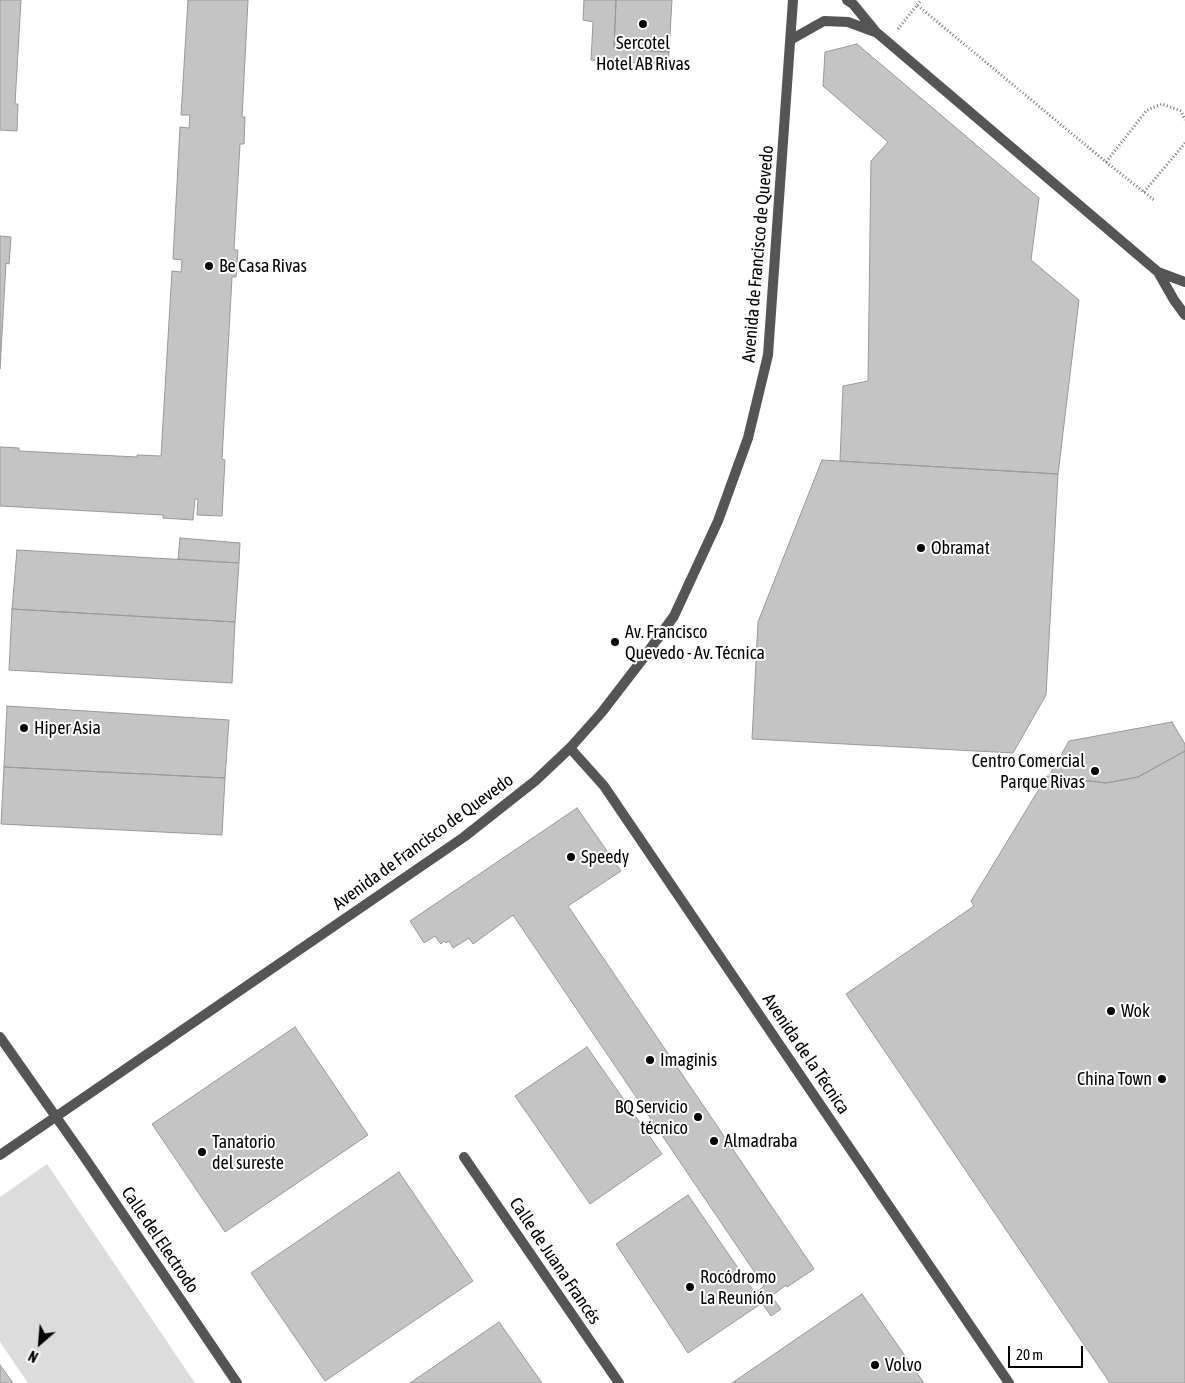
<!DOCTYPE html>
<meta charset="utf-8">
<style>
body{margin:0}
#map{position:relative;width:1185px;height:1383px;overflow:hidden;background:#fff;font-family:"Asap Condensed",sans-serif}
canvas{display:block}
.north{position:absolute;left:15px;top:1318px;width:50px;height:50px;-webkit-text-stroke:4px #fff;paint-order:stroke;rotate:207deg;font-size:14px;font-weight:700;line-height:20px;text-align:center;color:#000}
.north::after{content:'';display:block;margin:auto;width:18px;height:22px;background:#000;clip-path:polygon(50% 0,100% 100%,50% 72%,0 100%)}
.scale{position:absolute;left:1008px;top:1346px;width:75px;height:22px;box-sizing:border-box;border:2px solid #000;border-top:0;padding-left:6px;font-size:15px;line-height:18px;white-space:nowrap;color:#000;-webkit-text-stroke:4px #fff;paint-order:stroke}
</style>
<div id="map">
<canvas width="1185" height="1383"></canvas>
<div class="north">N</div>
<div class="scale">20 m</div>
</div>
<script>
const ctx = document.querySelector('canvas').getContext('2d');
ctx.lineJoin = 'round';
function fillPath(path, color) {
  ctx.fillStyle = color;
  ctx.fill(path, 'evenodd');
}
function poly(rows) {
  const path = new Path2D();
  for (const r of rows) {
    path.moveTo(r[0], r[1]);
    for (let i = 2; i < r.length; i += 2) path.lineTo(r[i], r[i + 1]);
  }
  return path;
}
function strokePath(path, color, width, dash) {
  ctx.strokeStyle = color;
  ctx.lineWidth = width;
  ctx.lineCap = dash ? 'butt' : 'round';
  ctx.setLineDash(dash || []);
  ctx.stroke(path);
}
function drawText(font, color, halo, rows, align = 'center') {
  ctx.font = font + ' "Asap Condensed",sans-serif';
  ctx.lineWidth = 4;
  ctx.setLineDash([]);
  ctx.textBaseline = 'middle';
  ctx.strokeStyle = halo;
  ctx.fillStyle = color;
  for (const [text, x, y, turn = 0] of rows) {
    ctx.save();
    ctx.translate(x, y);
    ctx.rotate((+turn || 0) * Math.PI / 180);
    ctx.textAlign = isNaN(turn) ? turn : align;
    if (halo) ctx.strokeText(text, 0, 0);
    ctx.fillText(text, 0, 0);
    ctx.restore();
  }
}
const green = poly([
 [47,1164,195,1383,28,1383,0,1342,0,1197]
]);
const building = poly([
 [0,0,21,0,15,104,18,104,17,131,0,130,0,0],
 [188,0,248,0,242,117,245,117,244,144,240,144,234,250,238,250,236,277,232,277,222,459,225,460,222,516,197,515,198,499,195,499,193,520,163,518,163,515,0,506,0,447,19,448,19,451,137,457,137,455,161,456,172,271,181,272,182,260,173,259,180,127,189,128,190,115,181,115,188,0],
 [584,0,616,0,614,48,669,52,668,65,591,60,593,22,583,20,584,0],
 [616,0,672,0,669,52,614,48,616,0],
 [857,44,1039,198,1031,260,1079,300,1058,474,840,461,843,386,868,381,871,161,888,142,823,86,825,52,857,44],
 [0,236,11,237,9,264,6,263,0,369,0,236],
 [822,460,1058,474,1046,695,1013,753,752,739,758,622,822,460],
 [180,538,240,543,239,563,178,559,180,538],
 [17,550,239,563,235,622,12,609,17,550],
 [12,609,235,622,232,683,9,670,12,609],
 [7,706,229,720,225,778,4,767,7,706],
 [1172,722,1185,744,1185,751,1138,777,1106,783,1049,776,1069,741,1172,722],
 [1185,751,1185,1383,1110,1383,846,994,974,906,971,901,1047,776,1106,783,1138,777,1185,751],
 [4,767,225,778,222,835,1,824,4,767],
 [577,808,621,871,568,906,814,1269,787,1287,786,1285,773,1295,774,1296,772,1297,781,1309,771,1316,755,1293,764,1286,513,915,473,944,469,938,453,948,449,941,446,943,444,941,441,944,435,936,424,943,410,921,577,808],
 [295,1027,368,1135,225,1232,152,1124,295,1027],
 [587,1047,662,1154,590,1204,515,1096,587,1047],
 [399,1172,473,1281,325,1381,251,1273,399,1172],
 [688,1195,762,1303,688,1353,616,1244,688,1195],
 [862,1294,924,1383,732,1383,862,1294],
 [499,1322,542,1383,410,1383,499,1322],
 [0,1365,13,1383,0,1383,0,1365]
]);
const path = poly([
 [917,5,921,0],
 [898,29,917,5,1106,162,1154,200],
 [1106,162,1147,110,1162,104,1181,111,1185,120],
 [1144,192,1185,143]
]);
const minor = poly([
 [847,0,853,4,876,32,1158,272,1174,300,1185,315],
 [792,39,824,21,848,22,875,32],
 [1158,272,1185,282],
 [570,748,604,786,1009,1383],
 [0,1037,87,1161,237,1383],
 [464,1157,619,1383]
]);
const tertiary = poly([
 [0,1155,464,837,535,781,570,748,602,712,642,660,674,616,718,521,748,438,768,355,793,0]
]);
const markers = [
 [643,24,5,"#000"],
 [209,266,5,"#000"],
 [921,548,5,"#000"],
 [615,642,5,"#000"],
 [24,728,5,"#000"],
 [1095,771,5,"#000"],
 [571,857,5,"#000"],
 [1111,1011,5,"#000"],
 [650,1060,5,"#000"],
 [1162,1079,5,"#000"],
 [698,1117,5,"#000"],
 [714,1141,5,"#000"],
 [202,1152,5,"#000"],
 [690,1287,5,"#000"],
 [875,1365,5,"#000"]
];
const poiNames = [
 ["Sercotel",643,43,"center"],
 ["Hotel AB Rivas",643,64,"center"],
 ["Be Casa Rivas",219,266],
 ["Obramat",931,548],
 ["Av. Francisco",625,632],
 ["Quevedo - Av. Técnica",625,653],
 ["Hiper Asia",34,728],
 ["Centro Comercial",1085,761,"right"],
 ["Parque Rivas",1085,782,"right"],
 ["Speedy",581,857],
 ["Wok",1121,1011],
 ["Imaginis",660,1060],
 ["China Town",1152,1079,"right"],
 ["BQ Servicio",688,1107,"right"],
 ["técnico",688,1128,"right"],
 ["Almadraba",724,1141],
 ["Tanatorio",212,1142],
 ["del sureste",212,1163],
 ["Rocódromo",700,1277],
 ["La Reunión",700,1298],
 ["Volvo",885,1365]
];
const streetNames = [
 ["Avenida de Francisco de Quevedo",758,254,-85],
 ["Avenida de Francisco de Quevedo",423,842,-36],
 ["Avenida de la Técnica",806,1054,56],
 ["Calle del Electrodo",160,1240,56],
 ["Calle de Juana Francés",555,1261,56]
];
fillPath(green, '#dcdcdc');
fillPath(building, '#c4c4c4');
strokePath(building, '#999', 1);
strokePath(path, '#777', 3, [1, 2.5]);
strokePath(minor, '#555', 10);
strokePath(tertiary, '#555', 10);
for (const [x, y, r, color] of markers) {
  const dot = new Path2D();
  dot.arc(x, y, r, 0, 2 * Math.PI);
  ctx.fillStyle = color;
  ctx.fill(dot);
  strokePath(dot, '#fff', 2);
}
drawText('18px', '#000', '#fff', poiNames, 'left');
drawText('18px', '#000', '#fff', streetNames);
</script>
